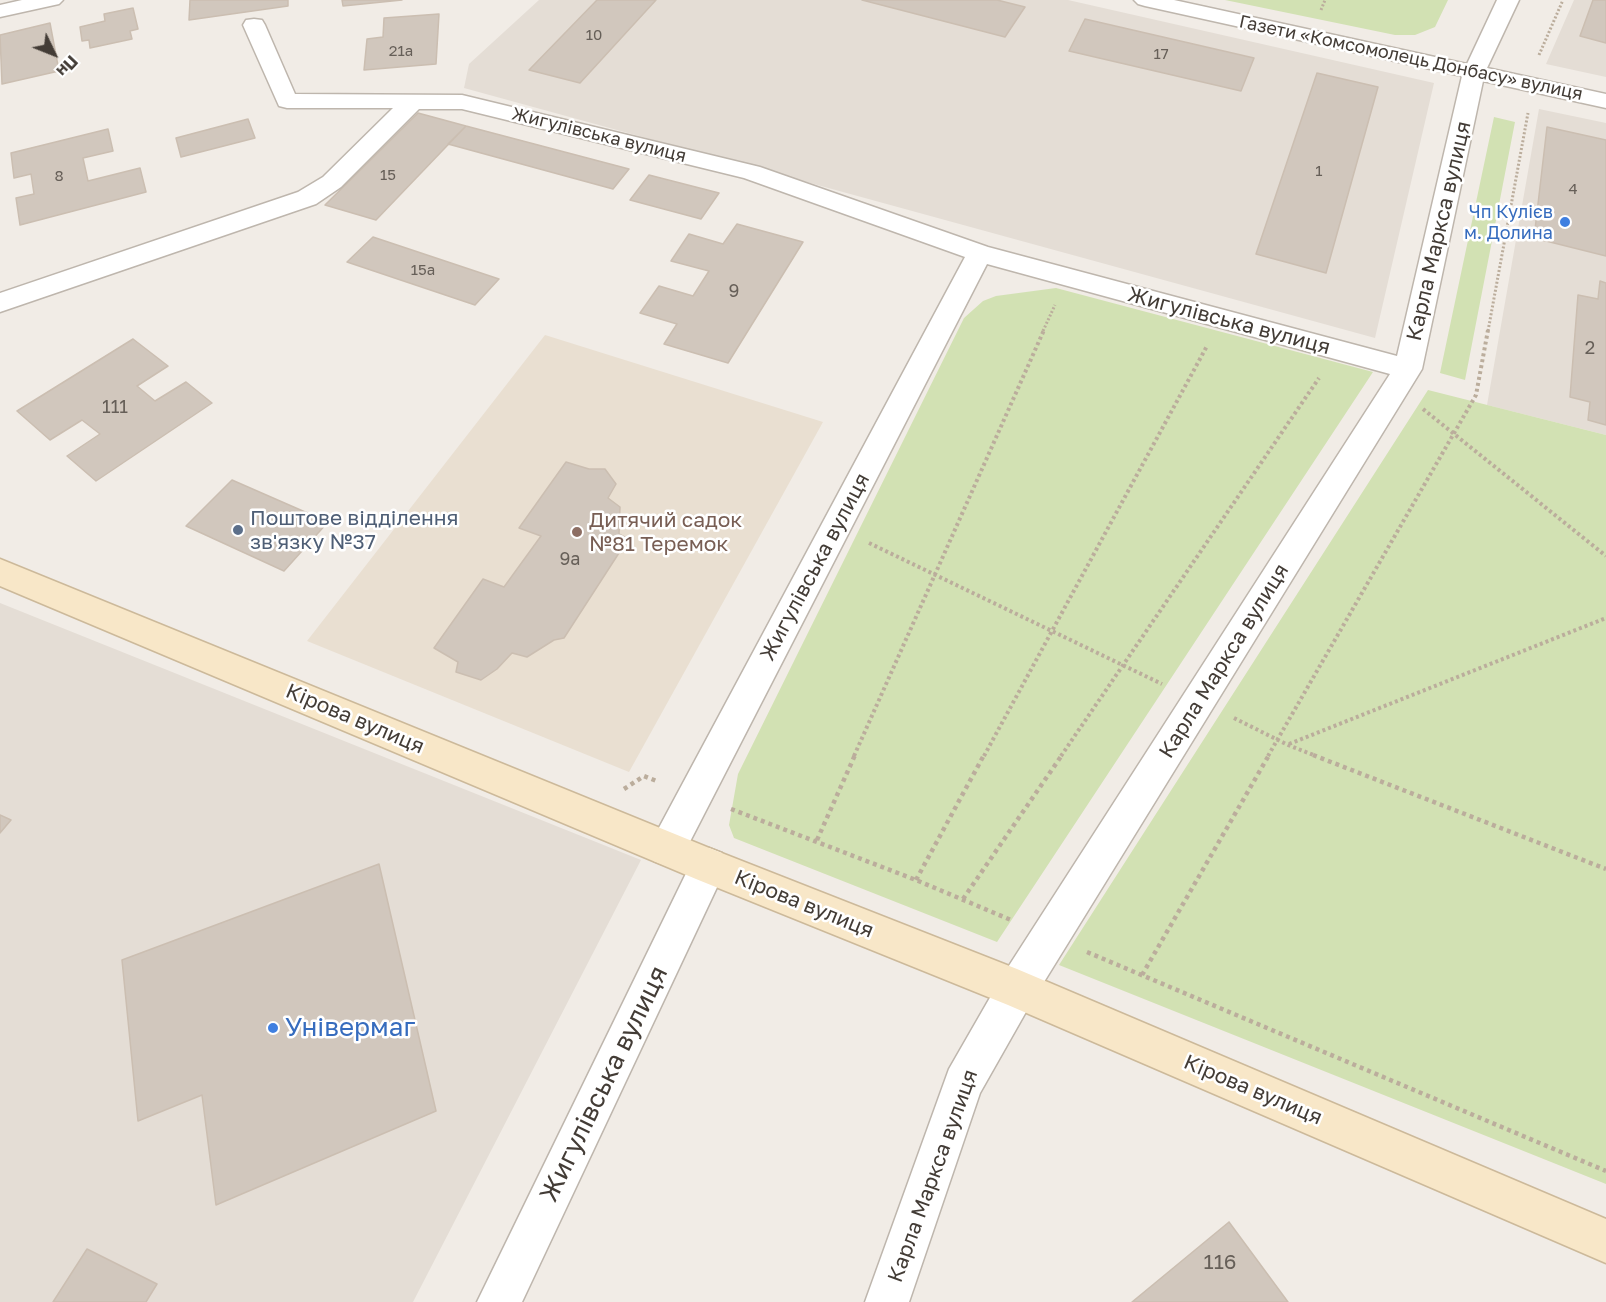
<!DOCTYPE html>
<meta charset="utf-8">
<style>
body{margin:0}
#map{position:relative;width:1606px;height:1302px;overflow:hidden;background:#f1ece6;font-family:"Golos Text",sans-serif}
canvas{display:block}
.north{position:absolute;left:24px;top:24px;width:60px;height:60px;-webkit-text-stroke:4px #fff;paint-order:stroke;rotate:133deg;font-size:16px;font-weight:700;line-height:24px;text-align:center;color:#433c36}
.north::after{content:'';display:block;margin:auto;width:21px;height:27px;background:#433c36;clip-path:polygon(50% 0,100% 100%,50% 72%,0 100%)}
</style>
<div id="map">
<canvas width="1606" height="1302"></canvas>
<div class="north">Пн</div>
</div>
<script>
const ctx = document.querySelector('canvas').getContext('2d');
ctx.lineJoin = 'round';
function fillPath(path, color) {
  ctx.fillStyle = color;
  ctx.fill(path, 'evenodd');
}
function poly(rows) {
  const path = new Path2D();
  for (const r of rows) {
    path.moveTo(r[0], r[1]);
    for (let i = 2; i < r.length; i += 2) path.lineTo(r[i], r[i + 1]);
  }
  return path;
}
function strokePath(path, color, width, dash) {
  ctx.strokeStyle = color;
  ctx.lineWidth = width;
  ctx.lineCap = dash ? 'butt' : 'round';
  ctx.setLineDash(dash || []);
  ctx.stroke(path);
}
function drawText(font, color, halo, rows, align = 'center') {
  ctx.font = font + ' "Golos Text",sans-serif';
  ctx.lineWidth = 5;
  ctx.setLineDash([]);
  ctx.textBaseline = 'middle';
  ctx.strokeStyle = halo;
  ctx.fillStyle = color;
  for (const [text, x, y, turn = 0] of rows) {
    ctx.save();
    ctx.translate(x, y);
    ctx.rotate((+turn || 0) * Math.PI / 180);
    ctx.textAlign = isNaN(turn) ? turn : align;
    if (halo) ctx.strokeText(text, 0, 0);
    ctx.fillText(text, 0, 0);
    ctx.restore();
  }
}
const residential = poly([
 [539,0,1068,0,1434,83,1375,338,464,88,469,64],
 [1574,0,1606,0,1606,77,1546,64],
 [1539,109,1606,123,1606,435,1487,405],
 [0,603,641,860,413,1302,0,1302]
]);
const education = poly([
 [545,335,823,422,629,772,307,641]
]);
const green = poly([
 [1225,0,1448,0,1435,27,1415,35,1395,35],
 [1494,117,1515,122,1465,380,1440,373],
 [1056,288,1373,372,997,942,734,838,729,825,738,774,964,318,983,301,996,296],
 [1428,390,1606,435,1606,1184,1059,965]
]);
const building = poly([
 [190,0,288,0,288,6,189,20,190,0],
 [342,0,402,0,343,6,342,0],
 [597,0,656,0,580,83,529,70,597,0],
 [862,0,997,0,1025,7,1005,37,862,0],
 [1593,0,1606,0,1606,43,1580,36,1593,0],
 [133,8,138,29,130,31,132,39,90,48,89,40,82,41,80,27,105,21,104,14,133,8],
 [439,14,436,64,364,70,367,39,383,37,384,18,439,14],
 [1085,19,1254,58,1241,91,1069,51,1085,19],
 [50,23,59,71,2,84,0,35,50,23],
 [1317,73,1378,87,1326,273,1256,254,1317,73],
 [418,113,466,126,376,220,325,205,418,113],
 [248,119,255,138,181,157,176,138,248,119],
 [466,126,629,169,613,189,448,144,466,126],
 [1547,127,1606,140,1606,256,1534,238,1547,127],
 [108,129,113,151,83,158,88,181,140,168,146,192,20,225,16,198,34,194,31,174,14,178,11,153,108,129],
 [649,175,719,193,701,219,630,200,649,175],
 [737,224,803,242,728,363,664,344,677,324,640,313,659,286,693,296,709,271,671,261,689,234,723,244,737,224],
 [373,237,499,279,475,305,347,262,373,237],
 [1600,281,1606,283,1606,425,1588,420,1590,402,1570,397,1578,295,1598,299,1600,281],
 [133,339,168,366,137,386,155,401,186,382,212,403,96,481,67,456,100,434,82,420,50,440,17,411,133,339],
 [566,462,589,469,605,469,616,484,608,498,620,507,619,534,628,539,564,638,554,640,527,657,512,653,497,669,481,680,456,672,458,662,434,648,483,579,504,587,541,536,519,528,566,462],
 [232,480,328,522,284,571,186,526,232,480],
 [0,815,11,820,0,833,0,815],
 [379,864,436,1111,216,1205,202,1095,138,1121,122,960,379,864],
 [1229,1222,1288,1302,1132,1302,1229,1222],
 [87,1249,157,1284,146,1302,53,1302,87,1249]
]);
const pathFar2 = poly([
 [1321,10,1325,0],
 [1539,55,1563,0],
 [1043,331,1055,305],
 [1488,331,1528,113]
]);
const pathFar1 = poly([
 [1423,409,1606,556],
 [869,543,1162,684],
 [1234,718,1288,745,1316,756],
 [1289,744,1606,618],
 [854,756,1044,330],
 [984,756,1207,346],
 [1061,756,1319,378],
 [1268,756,1476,395,1488,330]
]);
const path = poly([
 [1313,755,1606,869],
 [624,789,644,776,659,782],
 [731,809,916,880,1011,920],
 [817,840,855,755],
 [916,880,984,755],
 [963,899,1062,755],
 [1087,952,1606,1171],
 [1142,975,1269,755]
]);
const street = poly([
 [22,0,63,0,59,4,0,17,0,5,22,0],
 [1134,0,1174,0,1467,64,1497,0,1519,0,1487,68,1606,94,1606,108,1483,81,1422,369,1031,1003,980,1093,909,1302,865,1302,949,1069,1003,975,1390,374,987,264,680,861,667,866,654,861,649,849,654,837,965,257,744,178,462,109,419,109,341,187,316,204,0,312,0,293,298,192,323,177,393,108,287,108,279,106,243,25,246,20,254,19,262,20,265,25,295,94,462,95,760,167,988,247,1397,356,1462,76,1145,6,1138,4,1134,0],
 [709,848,722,853,727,866,522,1302,477,1302,696,853,709,848]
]);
const secondary = poly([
 [0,559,719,852,1017,969,1606,1219,1606,1263,1008,1005,696,879,0,586,0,559]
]);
const markers = [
 [1565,222,6,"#3f7fe0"],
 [238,530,6,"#5c6f8a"],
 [577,532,6,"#8d6e63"],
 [273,1028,6,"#3f7fe0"]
];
const farNumbernames = [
 ["10",594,35],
 ["21а",401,51],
 ["17",1161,54],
 ["1",1319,171],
 ["15",388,175],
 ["8",59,176],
 ["4",1573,189],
 ["15а",423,270]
];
const farStreetnames = [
 ["Газети «Комсомолець Донбасу» вулиця",1411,58,12],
 ["Жигулівська вулиця",599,135,14]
];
const farShopnames = [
 ["Чп Кулієв",1553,212],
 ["м. Долина",1553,233]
];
const numberNames = [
 ["9",734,291],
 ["2",1590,348],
 ["111",115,407],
 ["9а",570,559]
];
const streetNames = [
 ["Карла Маркса вулиця",1439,231,-77],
 ["Жигулівська вулиця",1229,321,15],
 ["Жигулівська вулиця",815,567,-62],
 ["Карла Маркса вулиця",1224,661,-58],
 ["Кірова вулиця",355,719,23],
 ["Кірова вулиця",804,904,22],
 ["Кірова вулиця",1253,1090,23],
 ["Карла Маркса вулиця",933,1176,-70]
];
const serviceNames = [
 ["Поштове відділення",250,518],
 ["зв'язку №37",250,542]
];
const educationNames = [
 ["Дитячий садок",589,520],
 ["№81 Теремок",589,544]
];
const nearNumbernames = [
 ["116",1220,1262]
];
const nearShopnames = [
 ["Універмаг",285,1028]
];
const nearStreetnames = [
 ["Жигулівська вулиця",604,1084,-64]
];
fillPath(residential, '#e4ddd5');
fillPath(education, '#e9dfd1');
fillPath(green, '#d2e1b3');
fillPath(building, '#d1c7bd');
strokePath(building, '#cbbeb1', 1.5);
strokePath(street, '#beb6ad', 3);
strokePath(secondary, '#ccb99a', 3);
strokePath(pathFar2, '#bbad9c', 3, [2, 2]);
strokePath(pathFar1, '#bbad9c', 4, [3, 3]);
strokePath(path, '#bbad9c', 4.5, [4, 4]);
fillPath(street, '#fff');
fillPath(secondary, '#f8e7c8');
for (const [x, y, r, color] of markers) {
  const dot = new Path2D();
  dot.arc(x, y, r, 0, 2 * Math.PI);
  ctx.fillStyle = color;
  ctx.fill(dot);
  strokePath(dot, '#fff', 2);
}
drawText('15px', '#665f58', null, farNumbernames);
drawText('18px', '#433c36', '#fff', farStreetnames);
drawText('18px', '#366cbe', '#fff', farShopnames, 'right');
drawText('18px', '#665f58', null, numberNames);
drawText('21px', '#433c36', '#fff', streetNames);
drawText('21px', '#4e5e75', '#fff', serviceNames, 'left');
drawText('21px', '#785e54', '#fff', educationNames, 'left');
drawText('21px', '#665f58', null, nearNumbernames);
drawText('26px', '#366cbe', '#fff', nearShopnames, 'left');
drawText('26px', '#433c36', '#fff', nearStreetnames);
</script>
